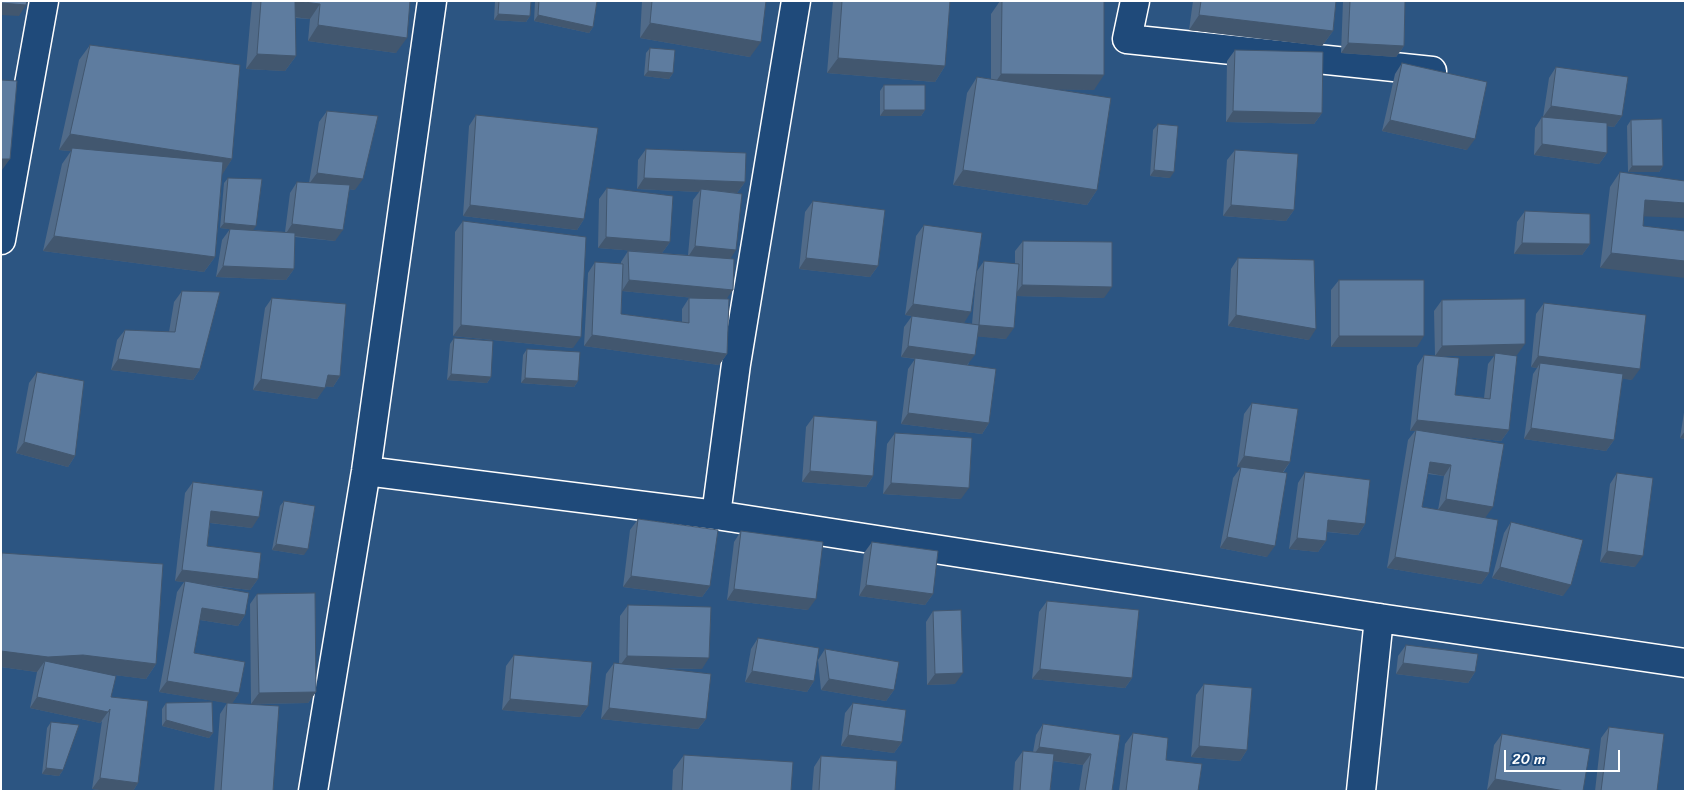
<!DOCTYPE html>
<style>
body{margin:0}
#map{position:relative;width:1686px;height:792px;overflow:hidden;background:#2c5582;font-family:Sriracha,sans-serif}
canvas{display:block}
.frame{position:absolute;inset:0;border:2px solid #fff;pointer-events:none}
.scale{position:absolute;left:1504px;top:750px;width:116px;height:22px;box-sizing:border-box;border:2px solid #fff;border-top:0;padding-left:6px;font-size:15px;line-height:18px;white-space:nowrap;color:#fff;-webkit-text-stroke:4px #1f4a7a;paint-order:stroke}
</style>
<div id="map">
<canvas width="1686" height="792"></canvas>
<div class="frame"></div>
<div class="scale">20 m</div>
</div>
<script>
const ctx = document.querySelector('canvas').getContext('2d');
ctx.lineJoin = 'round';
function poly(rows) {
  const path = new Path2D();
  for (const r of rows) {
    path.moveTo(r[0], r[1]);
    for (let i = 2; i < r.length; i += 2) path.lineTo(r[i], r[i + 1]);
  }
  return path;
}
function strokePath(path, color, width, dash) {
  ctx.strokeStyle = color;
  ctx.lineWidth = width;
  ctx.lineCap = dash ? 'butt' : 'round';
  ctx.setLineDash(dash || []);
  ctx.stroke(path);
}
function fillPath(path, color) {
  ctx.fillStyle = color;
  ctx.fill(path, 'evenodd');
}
const street = poly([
 [1135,1,1127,39,1432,71],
 [1,240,44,1],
 [366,471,716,515,1379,618,1685,663],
 [716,515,736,364,796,1],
 [313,791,366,471,432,1],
 [1361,791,1379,618]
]);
const wall = poly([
 [252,1,410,1,396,53,308,41,310,19,295,18,296,56,285,71,246,69],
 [495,1,531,1,530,16,526,22,494,20],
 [535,1,597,1,593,27,589,33,534,21],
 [642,1,766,1,750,57,640,38],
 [833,1,950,1,945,66,935,82,827,73],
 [1000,1,1104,1,1094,90,1056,89,1097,190,1087,205,953,185,967,93,977,77,991,79,991,14],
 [1193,1,1336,1,1333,31,1322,46,1189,30],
 [1343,1,1405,1,1404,46,1396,57,1341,53],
 [90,45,232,159,222,174,215,257,204,272,43,251,62,164,71,151,59,150,79,60],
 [650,48,673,73,669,79,644,76,646,53],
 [1235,50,1322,113,1314,124,1226,122,1227,61],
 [1402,63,1467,150,1382,131,1395,74],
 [1556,67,1622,116,1614,127,1607,126,1607,153,1599,164,1534,155,1535,128,1542,117,1556,119,1543,117,1549,78],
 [884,85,925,110,921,116,880,116,880,91],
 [327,111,355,190,349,189,335,241,295,237,294,269,286,280,216,277,222,240,230,229,220,228,224,183,228,178,253,230,285,232,290,193,297,182,309,183,319,122],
 [476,115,584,219,577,230,463,216,469,126],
 [1631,120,1663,166,1659,172,1628,172,1627,126],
 [1158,124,1170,178,1150,176,1153,130],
 [646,149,745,182,737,193,727,299,727,354,719,365,584,346,588,273,595,262,621,264,621,262,628,251,688,255,693,200,699,192,637,189,638,160],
 [622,291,695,298,689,298,682,309,682,322,621,314],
 [1235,150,1294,210,1286,221,1223,216,1227,160],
 [1620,172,1644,216,1643,226,1600,268,1610,187],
 [607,188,670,242,662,253,598,248,599,199],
 [813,201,878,266,870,277,799,269,805,212],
 [1525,211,1590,244,1582,255,1514,254,1517,222],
 [463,221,573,348,453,336,455,232],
 [924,225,977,271,984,261,1015,264,1015,251,1023,241,1104,298,1016,296,1006,339,977,336,968,365,989,423,982,434,901,424,908,369,915,359,901,357,904,327,912,316,946,321,905,315,916,236],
 [976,278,972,324,964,323],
 [1238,258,1309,340,1228,326,1231,269],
 [1339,280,1417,347,1331,347,1331,290],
 [182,291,200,369,193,380,111,370,117,340,125,330,169,332,174,302],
 [272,298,340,376,333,387,325,386,317,399,253,390,265,308],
 [1442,300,1517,355,1512,355,1509,430,1501,441,1457,436,1485,518,1489,573,1481,584,1387,568,1408,440,1415,431,1410,431,1417,366,1424,355,1435,356,1434,311],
 [1438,356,1494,356,1488,364,1484,398,1455,395],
 [1428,474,1444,476,1438,510,1422,507],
 [1544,303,1632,380,1622,378,1614,440,1606,451,1524,439,1533,374,1537,368,1531,367,1536,314],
 [454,338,491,377,487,383,447,380,450,344],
 [527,349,578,381,574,387,521,383,523,355],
 [37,372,75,456,68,467,16,453,29,383],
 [1252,403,1290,462,1283,473,1267,557,1220,548,1233,478,1241,467,1237,467,1244,414],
 [1685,406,1685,439,1680,438],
 [814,416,873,476,866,487,802,482,806,427],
 [895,433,961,499,883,494,887,444],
 [1305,472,1365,524,1358,535,1327,532,1326,541,1318,552,1289,549,1298,483],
 [1617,473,1635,567,1600,562,1610,484],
 [193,482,252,528,210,523,207,546,258,579,250,590,197,584,245,615,238,626,200,620,194,653,239,693,232,703,273,791,214,791,220,714,227,703,228,703,159,692,177,592,184,582,175,581,185,493],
 [284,501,304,555,272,550,280,506],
 [638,519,710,586,702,597,623,587,630,530],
 [1511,522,1563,596,1492,578,1504,533],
 [741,531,808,610,727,600,734,542],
 [872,542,933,594,925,605,859,596,864,553],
 [2,553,156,664,146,679,107,674,111,697,138,783,133,791,107,791,92,789,102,721,100,723,30,708,37,672,1,667,1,555],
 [257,594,316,692,308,703,251,704,250,604],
 [1047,601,1132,678,1125,688,1032,679,1039,612],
 [628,605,702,669,659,668,706,719,698,729,601,719,606,674,614,663,619,664,620,616],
 [933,611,955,684,927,685,926,622],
 [758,638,814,681,807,692,745,682,751,649],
 [1406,645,1475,672,1468,683,1396,674,1398,656],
 [825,649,894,690,886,701,821,690,818,660],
 [514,655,588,706,580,717,502,710,506,666],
 [1204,684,1247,750,1240,761,1191,757,1196,695],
 [166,703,213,733,209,738,162,726,162,709],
 [853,703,902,742,894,753,841,746,845,713],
 [51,722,63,770,59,776,42,774,47,728],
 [1043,724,1120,735,1112,791,1079,791,1083,765,1053,761,1050,791,1013,791,1015,762,1023,751,1033,752,1036,735],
 [1609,727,1657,791,1595,791,1601,738],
 [1133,733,1166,760,1198,791,1119,791,1125,744],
 [1502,734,1590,749,1487,790,1494,745],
 [684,755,791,791,672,791,673,770],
 [821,756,895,791,812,791,814,767]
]);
const shadedWall = poly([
 [295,1,320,4,310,19,285,16],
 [1,3,26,5,19,16,1,15],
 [498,14,530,16,526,22,494,20],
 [538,15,593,27,589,33,534,21],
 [1199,15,1333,31,1322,46,1189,30],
 [650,23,761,42,750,57,640,38],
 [318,25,407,38,396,53,308,41],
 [1348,43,1404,46,1396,57,1341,53],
 [257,54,296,56,285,71,246,69],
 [838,58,945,66,935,82,827,73],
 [648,71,673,73,669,79,644,76],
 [1001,74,1104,75,1094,90,991,89],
 [1551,106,1622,116,1614,127,1543,117],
 [884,110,925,110,921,116,880,116],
 [1233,111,1322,113,1314,124,1226,122],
 [1390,120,1475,139,1467,150,1382,131],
 [70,134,232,159,222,175,72,148,71,151,59,150],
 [1542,144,1607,153,1599,164,1534,155],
 [1,159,10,159,2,170,1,170],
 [1632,166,1663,166,1659,172,1628,172],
 [963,170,1097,190,1087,205,953,185],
 [1154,170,1174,172,1170,178,1150,176],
 [317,173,363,179,355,190,309,184],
 [644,178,745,182,737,193,701,189,699,192,637,189],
 [1645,200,1685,203,1685,218,1634,216],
 [470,205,584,219,577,230,463,216],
 [1231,205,1294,210,1286,221,1223,216],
 [224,223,256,226,252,232,220,228],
 [292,224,343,230,335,241,285,235],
 [54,236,215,257,204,272,43,251],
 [606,237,670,242,662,253,598,248],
 [1522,243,1590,244,1582,255,1514,254],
 [695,246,736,250,729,261,688,257],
 [1611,253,1685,261,1685,278,1600,268],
 [806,258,878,266,870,277,799,269],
 [223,266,294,269,286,280,216,277],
 [629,280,733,290,725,301,622,291],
 [1022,285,1112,287,1104,298,1014,296],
 [913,304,971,312,964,323,905,315],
 [1236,315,1316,329,1309,340,1228,326],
 [461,325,581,337,573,348,453,336],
 [979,325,1014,328,1006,339,971,336],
 [592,335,727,354,719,365,584,346],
 [1339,336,1424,336,1417,347,1331,347],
 [1525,344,1517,355,1495,356,1495,353,1494,356,1435,356,1442,346],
 [908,346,975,355,967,365,901,357],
 [1538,356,1640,369,1632,380,1539,368,1540,363,1537,368,1531,367],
 [118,359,200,369,193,380,111,370],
 [451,374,491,377,487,383,447,380],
 [328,375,340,376,333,387,320,386],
 [525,378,578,381,574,387,521,383],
 [261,379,325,388,317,399,253,390],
 [908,413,989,423,982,434,901,424],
 [1417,420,1509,430,1501,441,1416,432,1416,430,1415,431,1410,431],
 [1531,428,1614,440,1606,451,1524,439],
 [1685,431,1685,439,1680,438],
 [24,442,75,456,68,467,16,453],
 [1244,456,1290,462,1282,473,1237,467],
 [1430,462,1451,465,1444,476,1423,472],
 [810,471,873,476,866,487,802,482],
 [891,483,969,488,961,499,883,494],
 [1446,499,1493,507,1485,518,1438,510],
 [211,511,259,517,252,528,203,522],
 [1328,520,1365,524,1358,535,1321,531],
 [1227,537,1275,546,1267,557,1220,548],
 [1297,538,1326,541,1318,552,1289,549],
 [276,544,308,549,304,555,272,550],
 [1607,551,1643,556,1635,567,1600,562],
 [1395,557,1489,573,1481,584,1387,568],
 [1500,567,1571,585,1563,596,1492,578],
 [182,570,258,579,250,590,175,581],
 [631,576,710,586,702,597,623,587],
 [866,585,933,594,925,605,859,596],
 [734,589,816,599,808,610,727,600],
 [202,608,245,615,238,626,194,619],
 [1,651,83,655,156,664,146,679,73,670,45,661,37,672,1,667],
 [627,656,709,658,702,669,619,667],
 [1403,663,1475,672,1468,683,1396,674],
 [1040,669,1132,678,1125,688,1032,679],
 [752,671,814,681,807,692,745,682],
 [963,673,955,684,927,685,935,674],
 [829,679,894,690,886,701,821,690],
 [167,681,239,693,232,704,159,692],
 [316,692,308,703,251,704,259,693],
 [37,697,108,712,100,723,30,708],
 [510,699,588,706,580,717,502,710],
 [609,708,706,719,698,729,601,719],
 [166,720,213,733,209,738,162,726],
 [848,735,902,742,894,753,841,746],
 [1199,746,1247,750,1240,761,1191,757],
 [1039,747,1091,754,1083,765,1032,758],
 [46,768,63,770,59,776,42,774],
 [100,778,138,783,133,791,107,791,92,789],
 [1495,779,1565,791,1487,790]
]);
const building = poly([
 [1,1,27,1,26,5,1,3,1,1],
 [261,1,295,1,296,56,257,54,261,1],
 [296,1,410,1,407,38,318,25,320,4,296,1],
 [499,1,531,1,530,16,498,14,499,1],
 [539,1,597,1,593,27,538,15,539,1],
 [652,1,766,1,761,42,650,23,652,1],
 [842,1,950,1,945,66,838,58,842,1],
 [1002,1,1104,1,1104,75,1001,74,1002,1],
 [1201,1,1336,1,1333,31,1199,15,1201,1],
 [1350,1,1405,1,1404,46,1348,43,1350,1],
 [90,45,240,65,232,159,70,134,90,45],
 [650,48,675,50,673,73,648,71,650,48],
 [1235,50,1323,52,1322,113,1233,111,1235,50],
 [1402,63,1487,82,1475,139,1390,120,1402,63],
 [1556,67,1628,77,1622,116,1551,106,1556,67],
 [977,77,1111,98,1097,190,963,170,977,77],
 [1,80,17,81,10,159,1,159,1,80],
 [884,85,925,85,925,110,884,110,884,85],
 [327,111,378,116,363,179,317,173,327,111],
 [476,115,598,128,584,219,470,205,476,115],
 [1542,117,1607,123,1607,153,1542,144,1542,117],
 [1662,119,1663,166,1632,166,1631,120,1662,119],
 [1158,124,1178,126,1174,172,1154,170,1158,124],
 [72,148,223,162,215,257,54,236,72,148],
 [646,149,746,153,745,182,644,178,646,149],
 [1235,150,1298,154,1294,210,1231,205,1235,150],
 [1620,172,1685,181,1685,203,1645,200,1643,226,1685,231,1685,261,1611,253,1620,172],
 [228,178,262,179,256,226,224,223,228,178],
 [297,182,350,185,343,230,292,224,297,182],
 [607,188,673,196,670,242,606,237,607,188],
 [701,189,742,194,736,250,695,246,701,189],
 [813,201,885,210,878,266,806,258,813,201],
 [1525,211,1590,214,1590,244,1522,243,1525,211],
 [463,221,586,237,581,337,461,325,463,221],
 [924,225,982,233,971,312,913,304,924,225],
 [230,229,295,233,294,269,223,266,230,229],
 [1023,241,1112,242,1112,287,1022,285,1023,241],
 [628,251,734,259,733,290,629,280,628,251],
 [1238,258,1314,260,1316,329,1236,315,1238,258],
 [984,261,1019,264,1014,328,979,325,984,261],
 [595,262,623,264,621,314,689,323,689,298,729,299,727,354,592,335,595,262],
 [1339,280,1424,280,1424,336,1339,336,1339,280],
 [182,291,220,292,200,369,118,359,125,330,175,332,182,291],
 [272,298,346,304,340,376,328,375,325,388,261,379,272,298],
 [1525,299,1525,344,1442,346,1442,300,1525,299],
 [1544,303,1646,315,1640,369,1538,356,1544,303],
 [912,316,979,325,975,355,908,346,912,316],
 [454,338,493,341,491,377,451,374,454,338],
 [527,349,580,352,578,381,525,378,527,349],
 [1495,353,1517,356,1509,430,1417,420,1424,355,1459,358,1455,395,1490,399,1495,353],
 [915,358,996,369,989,423,908,413,915,358],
 [1540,363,1623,374,1614,440,1531,428,1540,363],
 [37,372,84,381,75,456,24,442,37,372],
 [1252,403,1298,409,1290,462,1244,456,1252,403],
 [814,416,877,421,873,476,810,471,814,416],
 [1416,430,1504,444,1493,507,1446,499,1451,465,1430,462,1422,507,1498,520,1489,573,1395,557,1416,430],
 [895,433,972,438,969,488,891,483,895,433],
 [1241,467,1287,473,1275,546,1227,537,1241,467],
 [1305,472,1370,480,1365,524,1328,520,1326,541,1297,538,1305,472],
 [1617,473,1653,478,1643,556,1607,551,1617,473],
 [193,482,263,491,259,517,211,511,207,546,261,553,258,579,182,570,193,482],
 [284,501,315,506,308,549,276,544,284,501],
 [638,519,718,530,710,586,631,576,638,519],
 [1511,522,1583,540,1571,585,1500,567,1511,522],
 [741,531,823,542,816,599,734,589,741,531],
 [872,542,938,551,933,594,866,585,872,542],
 [2,553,163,564,156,664,83,655,48,657,1,651,1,567,2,553],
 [185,581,249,593,245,615,202,608,194,653,245,662,239,693,167,681,185,581],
 [315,593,316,692,259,693,257,594,315,593],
 [1047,601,1139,610,1132,678,1040,669,1047,601],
 [628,605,711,607,709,658,627,656,628,605],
 [961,610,963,673,935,674,933,611,961,610],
 [758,638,819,648,814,681,752,671,758,638],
 [1406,645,1478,654,1475,672,1403,663,1406,645],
 [825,649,899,662,894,690,829,679,825,649],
 [514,655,592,662,588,706,510,699,514,655],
 [45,661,116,676,111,697,148,701,138,783,100,778,110,709,108,712,37,697,45,661],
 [614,663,711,674,706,719,609,708,614,663],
 [1204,684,1252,688,1247,750,1199,746,1204,684],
 [212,702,213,733,166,720,166,703,212,702],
 [227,703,279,706,273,791,221,791,227,703],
 [853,703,906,710,902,742,848,735,853,703],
 [51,722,79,725,63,770,46,768,51,722],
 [1043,724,1120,735,1112,791,1085,791,1091,754,1039,747,1043,724],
 [1609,727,1664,734,1657,791,1601,791,1609,727],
 [1133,733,1168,738,1166,760,1202,764,1198,791,1126,791,1133,733],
 [1502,734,1590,749,1583,791,1565,791,1495,779,1502,734],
 [1023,751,1054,754,1050,791,1020,791,1023,751],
 [684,755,793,762,791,791,682,791,684,755],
 [821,756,897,761,895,791,819,791,821,756]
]);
strokePath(street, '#fff', 31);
strokePath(street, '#1f4a7a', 28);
fillPath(wall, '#516b89');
fillPath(shadedWall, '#42576f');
fillPath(building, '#5e7c9f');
strokePath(building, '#42576f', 1);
</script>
